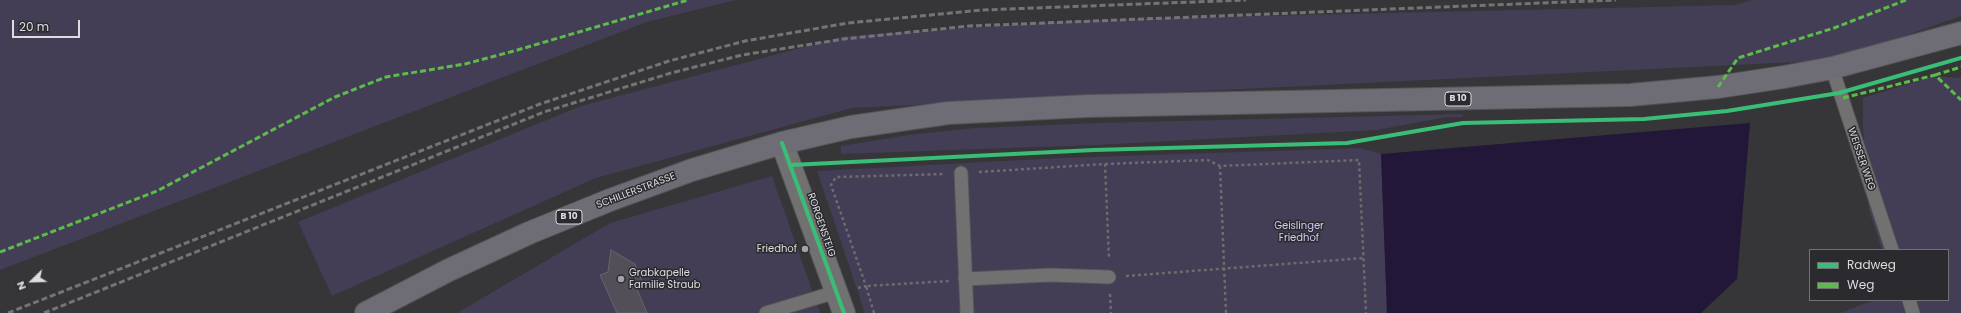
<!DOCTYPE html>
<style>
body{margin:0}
#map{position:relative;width:1961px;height:313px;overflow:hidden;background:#363638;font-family:Poppins,sans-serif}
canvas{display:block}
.legend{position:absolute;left:1809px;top:249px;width:140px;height:52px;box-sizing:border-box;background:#2b2b2f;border:1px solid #727275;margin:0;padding:5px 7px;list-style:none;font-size:12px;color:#dddcdf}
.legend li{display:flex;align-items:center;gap:8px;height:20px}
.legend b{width:20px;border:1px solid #727275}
.north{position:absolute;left:12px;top:261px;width:40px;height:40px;-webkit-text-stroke:3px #2b2b2f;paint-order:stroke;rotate:247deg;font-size:11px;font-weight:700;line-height:16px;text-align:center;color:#dddcdf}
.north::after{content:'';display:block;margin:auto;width:14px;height:18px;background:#dddcdf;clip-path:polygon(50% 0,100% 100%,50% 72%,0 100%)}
.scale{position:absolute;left:12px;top:20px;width:68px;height:18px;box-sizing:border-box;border:2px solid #dddcdf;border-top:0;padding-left:5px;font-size:12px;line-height:14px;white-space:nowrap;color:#dddcdf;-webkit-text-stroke:3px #2b2b2f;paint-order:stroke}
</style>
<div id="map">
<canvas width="1961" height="313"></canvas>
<ul class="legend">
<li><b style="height:5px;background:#3abd76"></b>Radweg</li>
<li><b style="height:5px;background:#5cbc4b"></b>Weg</li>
</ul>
<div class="north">N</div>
<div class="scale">20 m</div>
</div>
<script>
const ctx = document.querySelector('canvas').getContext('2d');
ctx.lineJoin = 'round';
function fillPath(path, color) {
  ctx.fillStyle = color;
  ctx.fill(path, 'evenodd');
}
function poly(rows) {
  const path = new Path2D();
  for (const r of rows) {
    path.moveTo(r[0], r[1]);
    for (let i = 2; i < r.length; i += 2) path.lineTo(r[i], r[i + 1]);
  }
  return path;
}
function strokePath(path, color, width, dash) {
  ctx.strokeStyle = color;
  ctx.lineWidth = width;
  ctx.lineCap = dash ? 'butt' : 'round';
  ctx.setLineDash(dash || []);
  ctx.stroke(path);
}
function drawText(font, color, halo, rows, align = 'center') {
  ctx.font = font + ' Poppins,sans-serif';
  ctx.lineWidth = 3;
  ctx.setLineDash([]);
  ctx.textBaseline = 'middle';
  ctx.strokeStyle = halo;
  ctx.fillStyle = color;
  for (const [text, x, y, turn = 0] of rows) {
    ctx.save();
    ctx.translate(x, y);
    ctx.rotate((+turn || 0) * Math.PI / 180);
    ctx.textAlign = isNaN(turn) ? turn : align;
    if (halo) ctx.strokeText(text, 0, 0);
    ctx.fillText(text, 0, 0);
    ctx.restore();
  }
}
const green = poly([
 [0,0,736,0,647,22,0,270],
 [1752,0,1961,0,1961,16,1836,60,852,108,596,178,332,296,298,222,581,106,846,36,1086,20,1735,5],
 [1934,76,1961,78,1961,313,1840,313,1874,300,1948,300,1948,250,1882,250,1869,210,1863,127,1863,98],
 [1463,114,1462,117,1446,117,1377,130,1096,145,841,154,841,146,908,135,975,128,1098,123],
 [1361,148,1381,154,1387,313,865,313,817,171,1060,158],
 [772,176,820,313,457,313,610,223]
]);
const water = poly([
 [1750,123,1737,279,1701,313,1387,313,1381,154]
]);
const building = poly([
 [611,250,635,264,643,284,636,287,647,313,617,313,600,275,608,272,611,250]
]);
const path = poly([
 [1105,164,1208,160,1220,166,1359,160,1366,313],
 [1220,166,1226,313],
 [979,172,1105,164,1109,259],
 [1126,276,1364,258],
 [858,288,866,286,831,185,836,177,944,174],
 [1110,294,1111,313],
 [874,313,866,286,949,281]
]);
const lane = poly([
 [1832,68,1892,250],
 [961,173,967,313],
 [965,279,1050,275,1109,277],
 [1909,300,1913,313],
 [766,313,836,292]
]);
const street = poly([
 [782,143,844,313]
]);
const primary = poly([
 [366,313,449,270,529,233,610,200,692,170,782,143,851,127,948,113,1087,106,1630,95,1718,87,1784,77,1832,68,1961,33]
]);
const rail = poly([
 [8,313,540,104,669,61,745,41,848,23,982,10,1246,0],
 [44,313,544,112,671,73,742,55,844,39,969,26,1616,0]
]);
const quiet = poly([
 [1935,75,1961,67],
 [1718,87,1738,58,1834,28,1906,0],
 [1843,98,1935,75,1961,100],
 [0,252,157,191,335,97,386,77,465,64,514,51,688,0]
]);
const cycleway = poly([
 [782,143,844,313],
 [791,165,1094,150,1347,143,1463,123,1644,119,1727,111,1839,93,1961,58]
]);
const markers = [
 [805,249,4,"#a3a2a5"],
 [621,279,4,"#a3a2a5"]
];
const shields = [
 [1458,99,26],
 [569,217,26]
];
const shieldNames = [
 ["B 10",1458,99],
 ["B 10",569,217]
];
const streetNames = [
 ["WEISSER WEG",1861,159,71],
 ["SCHILLERSTRASSE",636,191,-21],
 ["RORGENSTEIG",821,225,71]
];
const parkNames = [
 ["Geislinger",1299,226],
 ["Friedhof",1299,238]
];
const poiNames = [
 ["Friedhof",797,249],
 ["Grabkapelle",629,273,"left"],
 ["Familie Straub",629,285,"left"]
];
fillPath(green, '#433d55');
fillPath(water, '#221639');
fillPath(building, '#524f59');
strokePath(building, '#666668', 1);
strokePath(lane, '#545355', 15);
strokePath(street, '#545355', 24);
strokePath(primary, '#545355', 24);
strokePath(path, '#6c6c6e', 2.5, [3, 3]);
strokePath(lane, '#717172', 13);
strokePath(street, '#717172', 22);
strokePath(primary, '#6e6c74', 22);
strokePath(rail, '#747475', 3, [6, 3]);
strokePath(quiet, '#5cbc4b', 3, [6, 3]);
strokePath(cycleway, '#3abd76', 4);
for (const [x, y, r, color] of markers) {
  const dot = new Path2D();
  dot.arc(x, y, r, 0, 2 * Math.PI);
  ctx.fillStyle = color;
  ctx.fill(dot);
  strokePath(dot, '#2b2b2f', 1.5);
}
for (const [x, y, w] of shields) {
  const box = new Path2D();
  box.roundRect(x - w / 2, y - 7, w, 14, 3);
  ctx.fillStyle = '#2b2b2f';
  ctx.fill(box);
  strokePath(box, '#dddcdf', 1);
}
drawText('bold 9px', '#dddcdf', null, shieldNames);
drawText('10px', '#dddcdf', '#2b2b2f', streetNames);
drawText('10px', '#d3c9f4', '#2b2b2f', parkNames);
drawText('10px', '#dddcdf', '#2b2b2f', poiNames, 'right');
</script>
